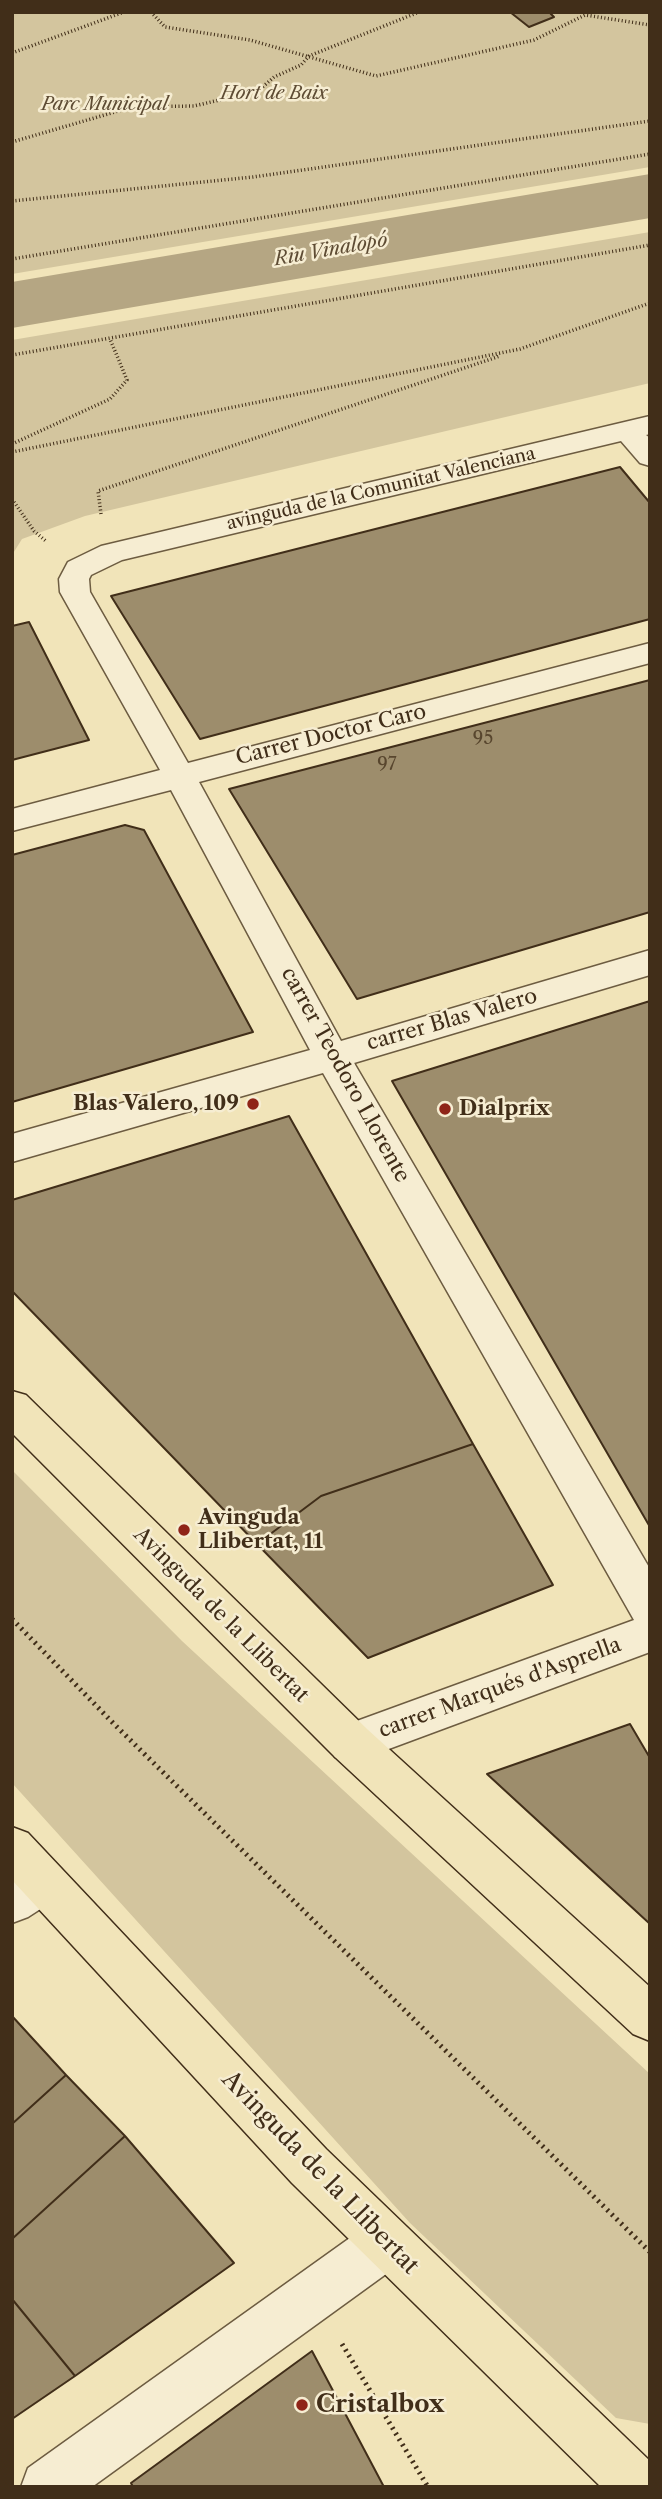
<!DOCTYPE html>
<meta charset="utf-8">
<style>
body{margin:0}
#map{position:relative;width:662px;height:2499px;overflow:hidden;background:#f1e4b9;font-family:"Libre Caslon Text",serif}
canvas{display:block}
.frame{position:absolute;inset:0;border:14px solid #412e19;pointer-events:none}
</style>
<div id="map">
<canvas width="662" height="2499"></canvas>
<div class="frame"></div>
</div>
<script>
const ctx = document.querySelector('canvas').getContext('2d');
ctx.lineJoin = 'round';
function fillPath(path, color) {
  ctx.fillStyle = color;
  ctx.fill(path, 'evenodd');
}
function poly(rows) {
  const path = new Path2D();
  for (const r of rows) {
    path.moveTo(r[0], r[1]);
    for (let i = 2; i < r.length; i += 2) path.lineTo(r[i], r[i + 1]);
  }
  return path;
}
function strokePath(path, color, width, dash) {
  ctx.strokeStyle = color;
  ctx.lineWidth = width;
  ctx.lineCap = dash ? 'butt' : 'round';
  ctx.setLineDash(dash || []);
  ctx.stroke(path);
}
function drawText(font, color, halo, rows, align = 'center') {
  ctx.font = font + ' "Libre Caslon Text",serif';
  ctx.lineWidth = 5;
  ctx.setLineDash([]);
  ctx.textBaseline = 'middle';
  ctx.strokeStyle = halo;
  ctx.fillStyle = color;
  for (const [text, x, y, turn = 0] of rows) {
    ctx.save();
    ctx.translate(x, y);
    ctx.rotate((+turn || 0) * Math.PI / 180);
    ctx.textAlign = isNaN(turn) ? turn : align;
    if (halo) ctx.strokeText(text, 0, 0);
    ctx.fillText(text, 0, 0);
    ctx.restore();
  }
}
const green = poly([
 [12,12,650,12,650,167,12,274],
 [650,232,650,383,85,516,22,539,12,555,12,340],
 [12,1470,182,1641,650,2074,650,2424,616,2418,410,2223,12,1783]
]);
const river = poly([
 [650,174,650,218,12,328,12,282,650,174]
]);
const building = poly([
 [510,12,549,12,554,17,529,27,510,12],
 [620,467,650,503,650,619,200,739,111,596,620,467],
 [29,622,89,740,12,760,12,626,29,622],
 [650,680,650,912,357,999,229,789,650,680],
 [125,825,144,830,253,1032,12,1102,12,855,125,825],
 [650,1001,650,1527,392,1081,650,1001],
 [289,1116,473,1444,321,1496,257,1544,12,1291,12,1200,289,1116],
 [473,1444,553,1585,368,1658,257,1544,321,1496,473,1444],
 [630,1724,650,1758,650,1924,487,1774,630,1724],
 [12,2016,66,2075,12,2124,12,2016],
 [66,2075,125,2136,12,2239,12,2124,66,2075],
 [125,2136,234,2263,75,2376,12,2299,12,2239,125,2136],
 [12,2299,75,2376,12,2419,12,2299],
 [312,2351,384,2487,133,2487,131,2483,312,2351]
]);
const pathFar1 = poly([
 [151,12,165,27,250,40,376,76,534,40,585,15,650,25],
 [12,53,124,12],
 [12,142,132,107,194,106,258,91,274,77,301,65,309,56,419,12],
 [12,201,253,177,650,121],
 [12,259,650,154],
 [12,355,650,245],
 [12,444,110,399,127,380,110,339],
 [12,452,520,349,650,303],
 [12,499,34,531,47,542],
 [101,514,98,491,500,356]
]);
const path = poly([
 [12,1619,114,1724,650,2252],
 [342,2344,428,2487]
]);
const minor = poly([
 [650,416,650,434,646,435,650,438,650,466,640,463,621,441,122,560,91,575,89,579,90,592,188,763,650,643,650,663,199,782,341,1041,650,950,650,975,354,1063,650,1569,650,1652,351,1763,335,1757,329,1743,335,1729,634,1620,323,1073,12,1162,12,1134,310,1050,171,790,12,831,12,809,160,770,60,592,59,579,68,562,101,546,650,416],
 [43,1861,59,1867,66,1882,59,1897,28,1917,12,1923,12,1876,43,1861],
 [386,2218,404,2225,411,2243,404,2261,92,2487,21,2487,28,2468,368,2225,386,2218]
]);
const trunk = poly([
 [12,1391,26,1395,367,1729,650,1987,650,2041,633,2034,335,1757,12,1433,12,1391],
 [12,1827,28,1833,326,2149,650,2461,650,2487,601,2487,292,2183,12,1880,12,1827]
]);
const markers = [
 [253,1104,7,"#8f2418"],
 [445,1109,7,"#8f2418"],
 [184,1530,7,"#8f2418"],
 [302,2405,7,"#8f2418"]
];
const farParknames = [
 ["Hort de Baix",274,94],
 ["Parc Municipal",105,105]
];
const farStreetnames = [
 ["avinguda de la Comunitat Valenciana",381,489,-13]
];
const numberNames = [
 ["95",483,739],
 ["97",387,765]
];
const farWaternames = [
 ["Riu Vinalopó",331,250,-10]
];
const streetNames = [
 ["Carrer Doctor Caro",331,735,-14],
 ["carrer Blas Valero",452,1020,-16],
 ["carrer Teodoro Llorente",345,1075,61],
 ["Avinguda de la Llibertat",221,1615,45],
 ["carrer Marqués d'Asprella",500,1688,-20]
];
const poiNames = [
 ["Blas Valero, 109",239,1104,"right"],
 ["Dialprix",459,1109],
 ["Avinguda",198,1518],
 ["Llibertat, 11",198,1542]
];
const nearStreetnames = [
 ["Avinguda de la Llibertat",320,2173,46]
];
const nearPoinames = [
 ["Cristalbox",316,2405]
];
fillPath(green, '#d3c59e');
fillPath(river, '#b5a683');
fillPath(building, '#9d8d6c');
strokePath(building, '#412e19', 2);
strokePath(minor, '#6d5c41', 3);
strokePath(trunk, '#412e19', 3);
strokePath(pathFar1, '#412e19', 3.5, [1, 2.5]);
strokePath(path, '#412e19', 5, [2, 4.5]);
fillPath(minor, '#f6edd2');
fillPath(trunk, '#f1e4b9');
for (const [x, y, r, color] of markers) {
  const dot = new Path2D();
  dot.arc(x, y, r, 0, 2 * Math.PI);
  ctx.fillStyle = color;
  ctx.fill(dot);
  strokePath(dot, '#f6edd2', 2.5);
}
drawText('italic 18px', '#5e4c34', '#f6edd2', farParknames);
drawText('18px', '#412e19', '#f6edd2', farStreetnames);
drawText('18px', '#58462e', null, numberNames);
drawText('italic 19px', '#5e4c34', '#f6edd2', farWaternames);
drawText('21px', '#412e19', '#f6edd2', streetNames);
drawText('bold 21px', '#412e19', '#f6edd2', poiNames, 'left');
drawText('24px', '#412e19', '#f6edd2', nearStreetnames);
drawText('bold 24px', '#412e19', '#f6edd2', nearPoinames, 'left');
</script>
